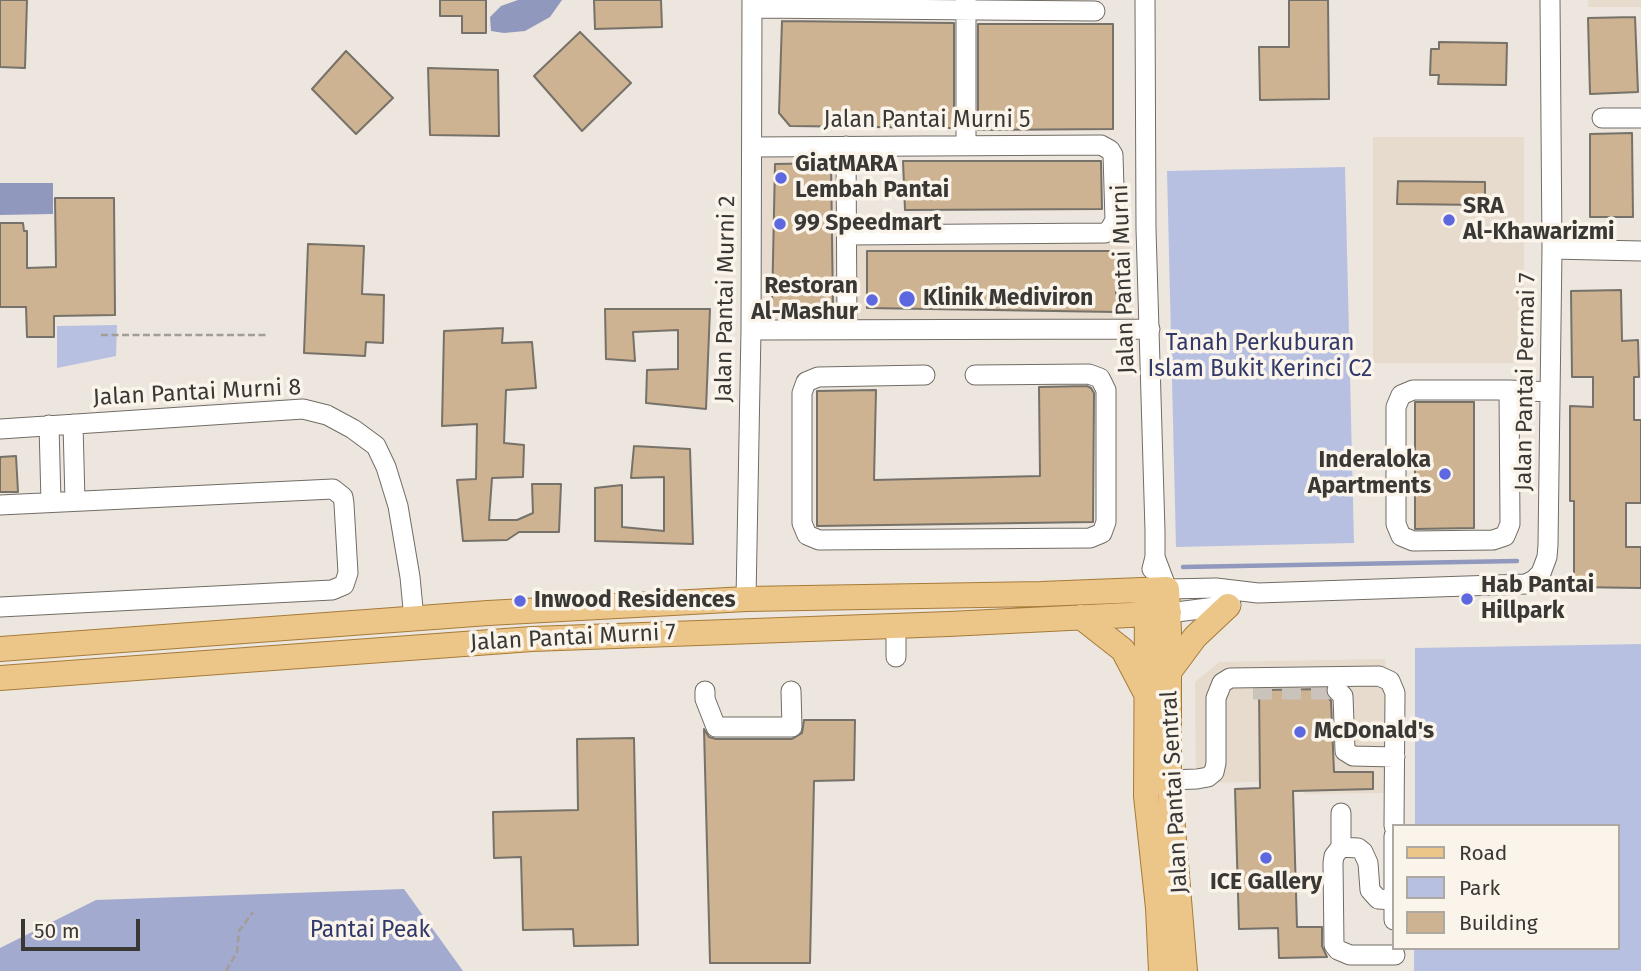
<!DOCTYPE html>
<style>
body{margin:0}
#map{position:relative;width:1641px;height:971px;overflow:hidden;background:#ede6de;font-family:"Fira Sans",sans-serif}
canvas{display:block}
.legend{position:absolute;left:1392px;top:824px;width:228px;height:126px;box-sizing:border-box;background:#faf4eb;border:2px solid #ada9a2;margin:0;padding:9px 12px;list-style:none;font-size:21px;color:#3a3835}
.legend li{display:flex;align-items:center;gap:14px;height:35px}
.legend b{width:35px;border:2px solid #ada9a2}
.scale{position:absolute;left:21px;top:919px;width:119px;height:32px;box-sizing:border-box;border:4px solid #3a3835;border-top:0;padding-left:9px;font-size:21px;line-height:24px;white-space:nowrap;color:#3a3835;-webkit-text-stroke:5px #faf4eb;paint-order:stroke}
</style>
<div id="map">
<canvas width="1641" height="971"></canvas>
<ul class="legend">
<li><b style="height:9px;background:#ecc589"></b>Road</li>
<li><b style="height:19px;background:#b8c0e2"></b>Park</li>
<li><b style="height:19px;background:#cdb391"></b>Building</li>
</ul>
<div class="scale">50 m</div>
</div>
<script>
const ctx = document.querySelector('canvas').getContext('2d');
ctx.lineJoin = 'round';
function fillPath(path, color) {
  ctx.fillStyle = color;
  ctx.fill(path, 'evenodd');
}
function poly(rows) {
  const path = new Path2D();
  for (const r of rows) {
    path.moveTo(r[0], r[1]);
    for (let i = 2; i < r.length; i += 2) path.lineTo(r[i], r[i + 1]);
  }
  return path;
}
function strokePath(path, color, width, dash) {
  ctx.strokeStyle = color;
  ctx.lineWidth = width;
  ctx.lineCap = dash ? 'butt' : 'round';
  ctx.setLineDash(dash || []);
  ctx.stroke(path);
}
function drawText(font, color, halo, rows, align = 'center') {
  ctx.font = font + ' "Fira Sans",sans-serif';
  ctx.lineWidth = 7;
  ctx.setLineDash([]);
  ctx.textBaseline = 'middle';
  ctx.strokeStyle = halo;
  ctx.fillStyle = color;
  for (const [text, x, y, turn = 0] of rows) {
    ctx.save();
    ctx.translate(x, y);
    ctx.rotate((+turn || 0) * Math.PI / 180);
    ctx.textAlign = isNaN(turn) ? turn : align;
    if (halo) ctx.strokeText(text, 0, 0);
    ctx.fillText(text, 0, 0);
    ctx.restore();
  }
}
const built = poly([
 [1588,0,1641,0,1641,7,1588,7],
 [1373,137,1524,137,1524,363,1373,363],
 [759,152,843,152,843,238,1131,237,1134,323,758,324],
 [1385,659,1387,793,1304,794,1303,781,1196,783,1195,682,1219,662]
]);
const green = poly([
 [1345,167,1354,543,1176,547,1167,171],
 [117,325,116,356,57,368,57,326],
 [1641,644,1641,971,1414,971,1414,948,1618,948,1618,826,1415,826,1415,648]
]);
const forest = poly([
 [404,889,463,971,0,971,0,948,96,900]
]);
const water = poly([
 [518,0,562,0,550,17,525,31,504,33,491,31,490,17,501,6],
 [0,183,53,183,53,214,0,215]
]);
const stream = poly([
 [1183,567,1517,561]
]);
const building = poly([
 [0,0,27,0,25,68,0,67,0,0],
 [440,0,486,0,486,33,462,33,462,16,440,16,440,0],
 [594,0,661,0,662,27,595,29,594,0],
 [1289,0,1328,0,1329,99,1260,100,1259,47,1289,47,1289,0],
 [1635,17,1638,92,1590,94,1588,18,1635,17],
 [782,21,954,23,954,128,790,126,779,113,782,21],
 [978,24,1113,24,1113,129,978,130,978,24],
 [580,32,631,83,582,131,534,76,580,32],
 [1439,42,1507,43,1506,85,1438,84,1439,75,1430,75,1431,49,1439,49,1439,42],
 [346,51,393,98,356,134,312,89,346,51],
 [428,68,498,70,499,136,430,135,428,68],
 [1632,133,1633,217,1590,217,1590,134,1632,133],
 [903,161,1101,161,1102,209,905,210,903,161],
 [831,163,833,309,772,307,775,164,831,163],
 [1398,181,1485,182,1485,205,1397,204,1398,181],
 [55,198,114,198,115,315,54,316,54,337,27,337,26,307,0,307,0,223,23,223,24,231,27,231,27,268,56,267,55,198],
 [308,244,364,246,362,294,384,295,383,343,366,342,365,356,304,353,308,244],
 [867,251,1116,251,1116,312,867,308,867,251],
 [1621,290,1622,341,1638,340,1639,377,1634,377,1634,420,1641,420,1641,503,1626,503,1626,547,1641,547,1641,588,1574,587,1574,501,1570,501,1570,406,1593,407,1593,377,1572,377,1571,291,1621,290],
 [605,309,710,309,706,409,646,403,647,370,678,369,678,330,633,332,635,361,606,359,605,309],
 [503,328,502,343,532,342,536,388,506,390,504,443,524,445,523,477,492,478,489,520,517,520,533,513,532,484,561,484,559,532,519,532,507,540,463,541,457,480,476,479,477,424,442,426,444,331,503,328],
 [1087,386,1091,388,1094,393,1093,522,817,526,817,391,876,390,874,480,1040,476,1039,387,1087,386],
 [1415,402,1474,402,1474,528,1415,529,1415,402],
 [634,446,690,449,693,544,595,541,595,488,622,485,622,527,664,531,664,477,631,478,634,446],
 [16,456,18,492,0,492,0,457,16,456],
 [1325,689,1325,694,1331,701,1334,772,1373,772,1373,789,1293,791,1297,927,1322,927,1322,946,1327,957,1279,958,1278,928,1239,929,1235,789,1260,788,1259,690,1325,689],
 [804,720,855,720,854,780,814,781,810,963,710,963,704,729,709,737,716,739,792,739,802,733,804,720],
 [634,738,638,945,574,946,573,929,523,930,521,857,494,858,493,812,578,810,577,739,634,738]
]);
const minorTunnel = poly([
 [1253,690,1337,690]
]);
const path = poly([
 [101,335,267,335],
 [226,971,237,952,239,931,253,912]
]);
const minor = poly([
 [966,0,966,146],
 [1145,0,1146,229,1155,531,1155,557,1152,569],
 [752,8,1095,11],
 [1602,118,1641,118],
 [846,146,847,330],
 [752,147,1101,145,1110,150,1113,155,1115,220,1110,229,1105,233,847,235],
 [1552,249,1641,251],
 [751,330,1150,329],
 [925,375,818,377,806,382,802,393,802,523,807,535,819,540,1090,538,1102,533,1106,522,1106,390,1100,378,1089,374,975,375],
 [1509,390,1510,524,1505,536,1493,540,1413,541,1401,536,1396,524,1396,407,1401,395,1413,390,1509,390,1550,392],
 [73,424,75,501],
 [49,425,51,502],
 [0,429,303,409,327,415,353,429,376,446,386,467,398,506,410,577,414,619],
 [0,505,333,489,343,497,344,504,348,573,344,585,332,590,0,607],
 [1155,557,1167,589,1216,588,1258,593,1526,584,1534,580,1541,573,1547,557,1548,545,1552,249,1550,0],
 [746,599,751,330,752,0],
 [1169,613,1231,605],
 [896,657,896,626],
 [1337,690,1343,696,1345,751,1353,756,1395,757],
 [705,691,705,699,716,727,792,727,791,691],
 [1169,780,1197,779,1208,777,1214,772,1216,763,1216,698,1222,683,1230,678,1379,676,1390,681,1395,693,1394,826],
 [1341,813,1341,847,1334,856,1333,863,1334,945,1338,950,1350,955,1395,955],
 [1394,836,1394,920],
 [1341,847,1358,848,1363,852,1368,863,1370,890,1378,899,1394,900]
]);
const major = poly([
 [1147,597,1146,796,1158,908,1161,971],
 [1081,617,1123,650,1144,690],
 [0,649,488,613,746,599,1041,594,1167,589,1169,631,1169,780,1185,971],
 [1169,672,1195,637,1228,606],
 [0,678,532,639,949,624,1169,613]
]);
const markers = [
 [781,178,7,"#5d68e0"],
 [1449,220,7,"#5d68e0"],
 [780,224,7,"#5d68e0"],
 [907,299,9,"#5d68e0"],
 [872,300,7,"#5d68e0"],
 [1445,474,7,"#5d68e0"],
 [1467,599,7,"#5d68e0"],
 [520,601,7,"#5d68e0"],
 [1300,732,7,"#5d68e0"],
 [1266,858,7,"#5d68e0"]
];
const streetNames = [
 ["Jalan Pantai Murni 5",927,121],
 ["Jalan Pantai Murni",1124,279,-92],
 ["Jalan Pantai Murni 2",726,299,-89],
 ["Jalan Pantai Permai 7",1526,382,-89],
 ["Jalan Pantai Murni 8",197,393,-3],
 ["Jalan Pantai Murni 7",573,638,-3],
 ["Jalan Pantai Sentral",1175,792,-93]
];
const poiNames = [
 ["GiatMARA",795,165],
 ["Lembah Pantai",795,191],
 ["SRA",1463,207],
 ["Al-Khawarizmi",1463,233],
 ["99 Speedmart",794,224],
 ["Restoran",858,287,"right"],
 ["Al-Mashur",858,313,"right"],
 ["Klinik Mediviron",923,299],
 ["Inderaloka",1431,461,"right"],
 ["Apartments",1431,487,"right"],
 ["Hab Pantai",1481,586],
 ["Hillpark",1481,612],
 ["Inwood Residences",534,601],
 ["McDonald's",1314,732],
 ["ICE Gallery",1266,883,"center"]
];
const parkNames = [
 ["Tanah Perkuburan",1260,344],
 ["Islam Bukit Kerinci C2",1260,370],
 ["Pantai Peak",370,931]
];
fillPath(built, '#e6dbcc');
fillPath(green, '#b8c0e2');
fillPath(forest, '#a2aad0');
fillPath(water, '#9098bd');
strokePath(stream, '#9098bd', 4.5);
fillPath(building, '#cdb391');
strokePath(building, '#767169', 2);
strokePath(minorTunnel, '#c9c3bc', 19, [19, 10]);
strokePath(minor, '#716c65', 21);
strokePath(major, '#a67b39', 26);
strokePath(path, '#a29d97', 2.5, [7, 3.5]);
strokePath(minor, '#fff', 19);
strokePath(major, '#ecc589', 24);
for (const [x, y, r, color] of markers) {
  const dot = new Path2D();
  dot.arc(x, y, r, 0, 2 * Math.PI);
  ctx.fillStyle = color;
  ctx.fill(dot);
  strokePath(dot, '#faf4eb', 2.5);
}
drawText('23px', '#3a3835', '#faf4eb', streetNames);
drawText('bold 23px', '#3a3835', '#faf4eb', poiNames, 'left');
drawText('23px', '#31396a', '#faf4eb', parkNames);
</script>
